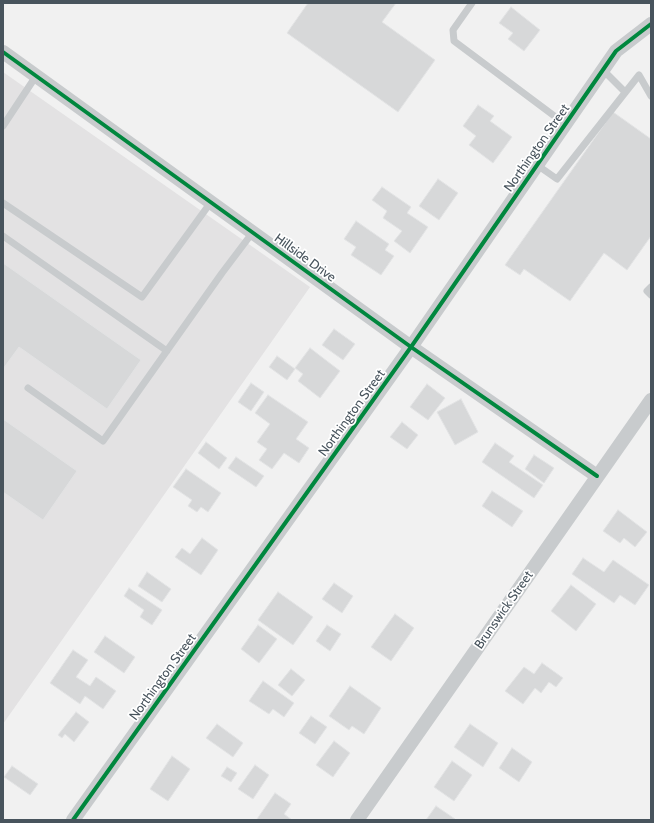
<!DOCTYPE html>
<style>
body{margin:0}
#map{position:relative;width:654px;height:823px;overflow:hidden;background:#f1f1f1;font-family:Cabin,sans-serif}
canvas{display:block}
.frame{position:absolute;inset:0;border:4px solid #48545d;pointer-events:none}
</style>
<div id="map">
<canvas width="654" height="823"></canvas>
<div class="frame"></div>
</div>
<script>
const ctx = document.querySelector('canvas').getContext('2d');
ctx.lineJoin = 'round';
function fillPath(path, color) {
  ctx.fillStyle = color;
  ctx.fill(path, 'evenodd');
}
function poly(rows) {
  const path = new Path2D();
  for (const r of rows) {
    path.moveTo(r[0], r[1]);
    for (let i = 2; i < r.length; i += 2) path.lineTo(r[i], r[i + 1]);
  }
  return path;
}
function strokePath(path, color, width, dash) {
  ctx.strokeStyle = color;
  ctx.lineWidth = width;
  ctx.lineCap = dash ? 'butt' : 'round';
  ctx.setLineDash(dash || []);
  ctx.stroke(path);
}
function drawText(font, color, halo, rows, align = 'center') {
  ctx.font = font + ' Cabin,sans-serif';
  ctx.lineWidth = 3.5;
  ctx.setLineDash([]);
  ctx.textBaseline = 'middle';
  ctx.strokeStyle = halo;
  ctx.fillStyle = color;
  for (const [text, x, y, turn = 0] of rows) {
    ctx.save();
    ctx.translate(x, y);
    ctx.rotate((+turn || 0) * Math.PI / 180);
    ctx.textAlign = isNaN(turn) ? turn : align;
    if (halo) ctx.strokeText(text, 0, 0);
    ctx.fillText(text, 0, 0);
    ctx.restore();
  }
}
const education = poly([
 [3,72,310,287,3,724]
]);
const building = poly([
 [308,3,396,3,382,22,435,60,398,112,287,33,308,3],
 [511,7,540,30,524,51,508,39,513,33,499,23,511,7],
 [478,105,494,116,490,121,512,137,493,163,469,145,476,136,463,126,478,105],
 [613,112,651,139,651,236,627,270,604,253,570,301,524,269,520,275,505,265,613,112],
 [438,179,458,193,439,220,419,206,438,179],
 [382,187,411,207,407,213,428,227,410,253,394,241,402,231,383,218,387,211,372,200,382,187],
 [356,221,389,244,385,250,394,256,381,275,351,255,356,247,344,239,356,221],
 [3,263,141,360,107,409,19,347,3,369,3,263],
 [334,329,355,344,343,360,322,345,334,329],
 [310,348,340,371,320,398,298,381,303,374,295,368,310,348],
 [277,356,295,369,287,380,269,367,277,356],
 [251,383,264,392,251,411,238,402,251,383],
 [427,384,445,398,428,420,410,407,427,384],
 [268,395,308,422,296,439,309,448,299,463,284,453,272,469,259,460,267,449,257,442,270,424,255,413,268,395],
 [461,399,478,432,455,445,437,412,461,399],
 [3,419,77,471,43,520,3,492,3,419],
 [402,422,418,435,407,449,390,437,402,422],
 [206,442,227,458,219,469,198,453,206,442],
 [495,443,514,456,509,462,543,485,534,498,482,462,495,443],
 [534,455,554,468,544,483,525,469,534,455],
 [236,457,264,476,256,487,228,468,236,457],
 [186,469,221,493,208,512,201,507,197,512,188,506,192,500,173,487,186,469],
 [492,491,523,511,512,527,482,506,492,491],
 [618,510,647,532,635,547,624,538,620,543,603,531,618,510],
 [202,538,218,550,201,575,175,557,182,548,190,554,202,538],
 [583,558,604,572,613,560,649,585,635,605,620,595,614,603,572,574,583,558],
 [147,572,171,589,162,602,138,586,147,572],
 [334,583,353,596,342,613,322,599,334,583],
 [571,585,596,604,576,631,551,611,571,585],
 [129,588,162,610,152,625,140,617,144,610,124,596,129,588],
 [278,592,313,617,293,645,258,620,278,592],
 [395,614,414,628,391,661,371,647,395,614],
 [258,625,277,639,259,663,241,649,258,625],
 [327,625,341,634,330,651,316,641,327,625],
 [105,636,135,657,124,673,94,652,105,636],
 [73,650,88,660,76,677,90,686,96,677,116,691,103,709,85,696,80,704,50,683,73,650],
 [542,663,563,678,556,687,549,682,541,693,535,688,523,704,505,691,524,667,534,674,542,663],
 [291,669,305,680,292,696,278,685,291,669],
 [263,681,294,703,284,717,273,709,269,714,249,701,263,681],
 [350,686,381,708,364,734,352,726,349,730,329,716,350,686],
 [76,712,89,722,74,742,65,734,62,738,58,735,76,712],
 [311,716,327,727,315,744,299,733,311,716],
 [217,724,243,743,233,757,206,738,217,724],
 [470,724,498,743,483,767,454,747,470,724],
 [334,741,350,753,333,777,316,765,334,741],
 [512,748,532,762,519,782,499,768,512,748],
 [172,756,190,769,168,801,150,789,172,756],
 [452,761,472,775,454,801,434,787,452,761],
 [255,765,269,775,253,799,238,789,255,765],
 [12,766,38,784,30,795,4,777,12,766],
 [227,767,237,773,231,782,221,776,227,767],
 [275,793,291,804,284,814,292,820,258,820,257,819,275,793],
 [436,806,455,819,454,820,426,820,436,806]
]);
const service = poly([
 [472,3,453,30,454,41,565,124],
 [603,70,625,92],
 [3,126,36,76],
 [537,165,557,179,639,75,651,96],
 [3,203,142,297,211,202],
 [3,236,167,351],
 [651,287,647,291,651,295],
 [28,388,103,441,222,273,253,232]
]);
const minor = poly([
 [3,52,411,347,597,476],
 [73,820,411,347,616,51,651,24],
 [357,820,651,400]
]);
const cycleway = poly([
 [3,52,411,347,597,476],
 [73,820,411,347,616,51,651,24]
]);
const streetNames = [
 ["Northington Street",537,148,-55],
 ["Hillside Drive",305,258,36],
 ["Northington Street",352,413,-54],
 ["Brunswick Street",504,610,-55],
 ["Northington Street",163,677,-54]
];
fillPath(education, '#e3e2e3');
fillPath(building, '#d7d8d9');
strokePath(building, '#e2e3e4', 1);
strokePath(service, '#c8cbcd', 7);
strokePath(minor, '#c8cbcd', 14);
strokePath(cycleway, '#00873e', 4);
drawText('13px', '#48545d', '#fff', streetNames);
</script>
